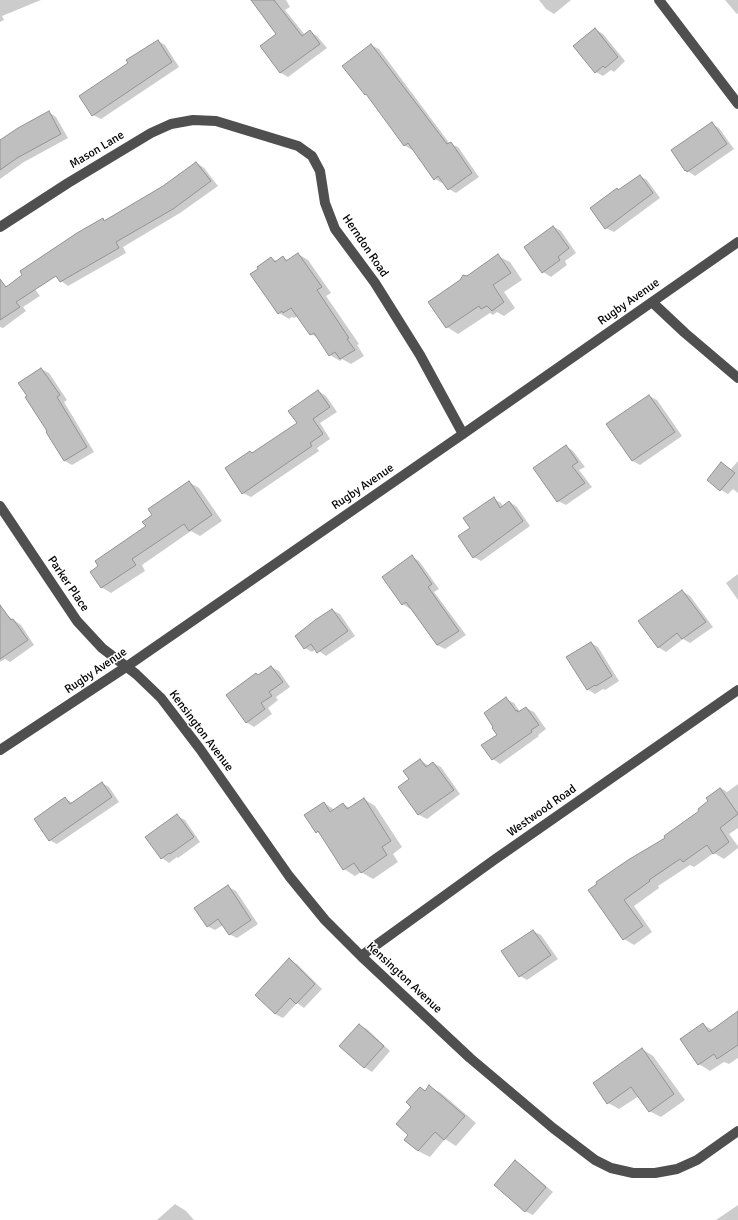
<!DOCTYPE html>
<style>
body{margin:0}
canvas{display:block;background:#fff}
</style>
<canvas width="738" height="1220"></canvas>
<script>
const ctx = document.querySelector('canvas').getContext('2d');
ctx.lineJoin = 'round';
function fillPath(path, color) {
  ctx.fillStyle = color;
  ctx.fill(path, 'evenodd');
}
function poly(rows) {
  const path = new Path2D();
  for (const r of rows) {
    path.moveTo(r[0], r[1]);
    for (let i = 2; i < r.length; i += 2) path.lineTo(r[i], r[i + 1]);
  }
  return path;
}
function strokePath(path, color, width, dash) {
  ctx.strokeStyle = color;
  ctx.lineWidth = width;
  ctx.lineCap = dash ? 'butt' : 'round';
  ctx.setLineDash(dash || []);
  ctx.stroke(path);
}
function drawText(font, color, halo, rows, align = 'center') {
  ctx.font = font + ' Signika,sans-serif';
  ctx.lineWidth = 3;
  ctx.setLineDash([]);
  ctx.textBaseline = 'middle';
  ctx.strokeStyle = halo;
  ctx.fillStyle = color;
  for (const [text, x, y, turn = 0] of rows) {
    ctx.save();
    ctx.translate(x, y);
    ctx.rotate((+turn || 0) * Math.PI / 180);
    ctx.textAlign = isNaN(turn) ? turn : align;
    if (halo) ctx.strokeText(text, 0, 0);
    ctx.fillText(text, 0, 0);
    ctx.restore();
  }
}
const shadow = poly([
 [0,0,41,0,2,16,4,20,0,22],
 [252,0,286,0,290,7,285,10,305,35,310,32,317,36,327,48,288,77,281,73,261,46,277,34],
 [539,0,571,0,554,14,546,9],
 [725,0,738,0,738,14,736,13],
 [595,29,603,34,625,61,614,72,611,70,603,76,596,72],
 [158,41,165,45,179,67,101,119,93,115,129,63],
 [371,45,379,49,450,144,458,147,479,177,456,193,449,189,444,182,442,183,435,179,413,149,412,150,404,145,369,96,366,94],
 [49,112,56,117,68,138,24,162,0,179,0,141],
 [712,124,719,128,734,149,695,176,686,170,672,150],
 [197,163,204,168,218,186,180,213,123,247,126,253,68,286,61,281,103,219,106,221,164,187],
 [640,176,647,180,660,198,614,232,606,228,618,189,620,190],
 [554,227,561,231,576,253,565,261,567,265,551,277,543,272,525,247],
 [298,254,308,260,331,293,326,296,359,344,357,345,364,356,351,364,342,359,340,361,330,355,320,339,311,334,298,316,294,318,292,317,289,319,279,313,271,258,277,261,283,257,289,261],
 [498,256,510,262,522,280,504,292,515,308,504,316,497,312,493,315,490,313,458,334,447,327,430,303],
 [29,281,40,296,23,307,26,311,3,328,0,327,0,292],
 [41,369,49,373,67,400,64,402,94,452,72,465,65,461,47,432,49,431],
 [318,391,326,396,337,412,320,423,330,439,317,448,319,451,251,497,243,493,253,454,298,423],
 [649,396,657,400,682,436,640,465,633,461,608,425],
 [566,446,573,451,585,467,579,470,592,487,566,505,558,501],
 [738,461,738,493,733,489,728,494,721,490,722,464,731,469],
 [189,482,199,488,222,521,200,536,191,531,142,565,145,571,111,593,101,587,147,527,153,516],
 [494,499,501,503,503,507,510,502,517,507,530,526,481,561,474,557,471,528],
 [412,557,419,561,439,589,434,592,466,635,445,649,437,645,411,608,410,609,403,604],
 [738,574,738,600,726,583],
 [682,591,690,596,713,627,690,643,683,639,666,652,658,647,639,621],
 [332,610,340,614,355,636,326,656,316,649,312,652,305,648],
 [8,616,21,625,34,645,10,662,5,659,0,662,0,622],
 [591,643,598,647,619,681,605,690,603,689,595,694,587,689],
 [271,667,279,671,290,687,276,697,278,700,268,708,272,714,254,727,246,722,259,676],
 [506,699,514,703,520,712,526,708,534,712,546,729,538,735,539,736,500,764,493,759],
 [420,760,429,766,433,763,441,767,460,794,427,819,419,815,400,787,411,779],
 [102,783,109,787,119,802,57,844,49,840,65,799,73,803],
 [738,784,738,828,729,834,738,846,738,848,724,859,714,853,694,867,690,865,658,886,659,888,634,906,652,932,634,945,624,939,589,891,666,838,700,811,710,801,707,798,721,788,727,792],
 [364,799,375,806,402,847,393,854,398,862,373,879,361,872,355,876,344,869,321,834,317,832,324,803,335,810,343,804,350,808],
 [177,816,185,820,200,842,178,858,177,857,169,863,162,858],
 [228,887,236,891,258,924,237,938,229,934,223,925,215,930,207,926],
 [533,931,541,935,558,959,527,980,520,976],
 [289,960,297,964,322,989,304,1008,297,1003,283,1018,275,1014],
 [738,1013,738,1058,729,1064,724,1062,710,1071,699,1064,703,1025,713,1030],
 [359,1025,367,1029,390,1051,372,1072,364,1067],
 [642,1049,653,1056,685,1100,661,1117,649,1111,639,1096,619,1109,608,1103],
 [430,1087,441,1093,476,1123,456,1146,445,1139,430,1157,418,1151,410,1135,412,1106,420,1088,426,1091],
 [516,1162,523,1166,553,1192,533,1215,525,1211],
 [175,1204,186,1211,194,1220,157,1220],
 [738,1205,738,1220,716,1220]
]);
const building = poly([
 [251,0,274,0,302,36,310,30,320,44,280,73,260,46,276,34,251,0],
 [595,28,618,57,605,68,603,66,595,73,573,46,595,28],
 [158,40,172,62,92,116,79,96,128,63,126,60,158,40],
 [371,44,447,144,451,142,472,173,448,190,438,176,434,180,408,143,404,146,366,94,365,95,342,66,371,44],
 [49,111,61,134,17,158,0,170,0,140,18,128,49,111],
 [712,122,727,144,687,172,686,170,685,171,671,150,712,122],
 [196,162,211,181,173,209,116,242,119,248,60,282,56,276,16,302,20,307,0,320,0,279,6,287,22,275,20,271,77,233,103,218,104,221,163,186,196,162],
 [640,175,653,193,605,229,590,208,617,188,618,190,640,175],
 [553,226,569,248,558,257,560,260,542,273,524,247,553,226],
 [298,253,322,287,317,290,349,338,347,339,355,350,340,359,335,352,329,356,314,333,310,335,291,308,283,313,282,311,278,314,250,274,258,269,257,267,271,257,275,262,283,256,286,261,298,253],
 [498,254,511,273,493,285,504,302,492,311,487,306,481,309,479,306,446,328,428,302,460,280,463,275,467,276,498,254],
 [41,368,60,395,57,397,87,447,64,461,46,432,47,431,25,397,27,396,18,383,41,368],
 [318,390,330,407,313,419,323,434,310,443,312,446,242,494,225,468,250,451,252,453,297,423,288,411,318,390],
 [649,395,675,432,632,461,606,424,649,395],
 [566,445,578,462,572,466,585,483,557,502,533,468,566,445],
 [721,462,735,473,720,491,707,480,721,462],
 [189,481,212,515,189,531,184,524,132,559,136,565,101,588,90,572,98,566,95,561,146,526,142,522,152,515,148,509,189,481],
 [494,497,500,508,509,501,523,521,473,558,458,536,470,528,463,518,494,497],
 [412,555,432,584,428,587,459,631,437,645,406,602,402,605,382,577,412,555],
 [682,590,706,622,682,639,677,633,658,648,638,621,682,590],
 [0,605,11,620,13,619,28,640,0,659,0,605],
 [332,609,348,631,317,653,311,644,304,649,295,636,315,620,332,609],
 [591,642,612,676,596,686,595,685,587,690,566,657,591,642],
 [271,666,283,682,269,692,272,696,261,703,265,709,246,723,226,695,256,673,258,675,271,666],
 [506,697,516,711,517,710,518,712,526,707,539,725,531,730,532,732,492,760,481,745,497,735,492,728,493,727,484,713,506,697],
 [420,759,426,767,433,762,454,790,418,815,398,787,409,779,403,771,420,759],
 [102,782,112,797,49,841,34,819,65,797,70,804,102,782],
 [720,788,738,814,720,828,729,842,713,854,707,845,683,862,680,859,649,880,650,881,624,900,643,926,623,940,588,890,597,884,596,882,628,860,665,838,664,836,699,811,698,809,708,801,706,798,720,788],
 [364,798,391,841,382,847,387,855,361,873,354,863,343,870,318,831,316,833,304,815,324,802,330,812,343,803,347,809,364,798],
 [177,814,194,837,170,854,169,853,161,859,145,837,177,814],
 [228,885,251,920,229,935,218,919,207,927,194,908,228,885],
 [533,930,551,955,519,977,501,951,533,930],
 [289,958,315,984,296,1004,290,998,275,1014,255,995,289,958],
 [738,1011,738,1045,717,1059,714,1054,698,1065,680,1039,703,1023,709,1032,738,1011],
 [359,1024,384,1046,364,1068,339,1046,359,1024],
 [642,1048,674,1094,649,1112,631,1087,607,1104,593,1083,642,1048],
 [429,1085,465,1116,444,1140,435,1132,418,1151,404,1140,408,1135,396,1124,411,1107,406,1102,420,1087,425,1091,429,1085],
 [515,1160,546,1187,525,1212,494,1185,515,1160]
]);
const minor = poly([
 [659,0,738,104],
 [0,227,68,183,151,133,171,124,193,120,216,121,298,146,312,156,320,171,325,203,335,229,375,283,420,355,463,434],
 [652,302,685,333,738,378],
 [0,506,77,621,102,648,136,674,161,698,200,749,289,876,325,920,361,956,470,1058,553,1128,595,1160,611,1168,633,1173,655,1173,677,1169,697,1160,738,1131],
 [0,750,126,667,463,434,738,242],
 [361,956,494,860,738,690]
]);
const streetNames = [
 ["Mason Lane",97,150,-31],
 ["Herndon Road",365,246,56],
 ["Rugby Avenue",629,302,-35],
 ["Rugby Avenue",363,487,-34],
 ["Parker Place",68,584,56],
 ["Rugby Avenue",96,671,-34],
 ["Kensington Avenue",201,731,53],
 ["Westwood Road",542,811,-35],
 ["Kensington Avenue",404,978,43]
];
fillPath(shadow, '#0003');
fillPath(building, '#bfbfbf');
strokePath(building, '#939393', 1);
strokePath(minor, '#4f4f4f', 10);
drawText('12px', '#000', '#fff', streetNames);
</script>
